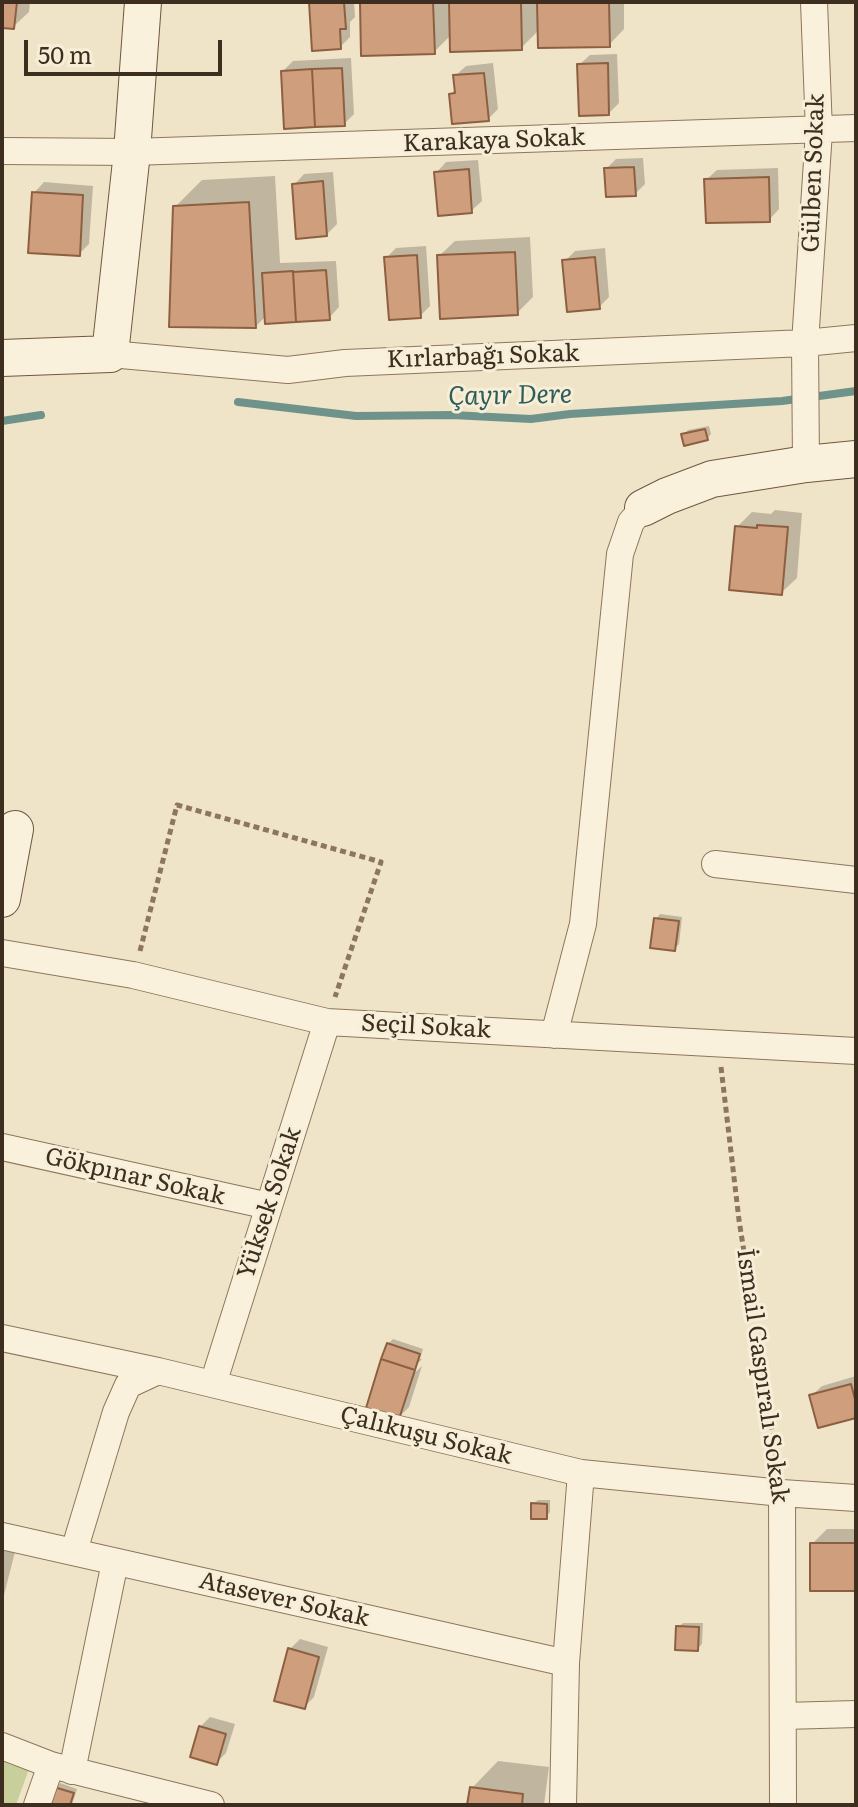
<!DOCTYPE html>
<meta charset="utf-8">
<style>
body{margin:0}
#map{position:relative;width:858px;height:1807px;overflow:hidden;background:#f0e4c8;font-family:Literata,serif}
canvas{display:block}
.frame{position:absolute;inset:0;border:4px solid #3d2e20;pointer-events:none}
.scale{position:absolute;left:24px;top:40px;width:198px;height:36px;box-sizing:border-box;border:4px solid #3d2e20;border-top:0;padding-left:10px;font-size:24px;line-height:28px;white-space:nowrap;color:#3d2e20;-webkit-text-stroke:6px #f7eed8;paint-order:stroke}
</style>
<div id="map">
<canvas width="858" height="1807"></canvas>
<div class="frame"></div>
<div class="scale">50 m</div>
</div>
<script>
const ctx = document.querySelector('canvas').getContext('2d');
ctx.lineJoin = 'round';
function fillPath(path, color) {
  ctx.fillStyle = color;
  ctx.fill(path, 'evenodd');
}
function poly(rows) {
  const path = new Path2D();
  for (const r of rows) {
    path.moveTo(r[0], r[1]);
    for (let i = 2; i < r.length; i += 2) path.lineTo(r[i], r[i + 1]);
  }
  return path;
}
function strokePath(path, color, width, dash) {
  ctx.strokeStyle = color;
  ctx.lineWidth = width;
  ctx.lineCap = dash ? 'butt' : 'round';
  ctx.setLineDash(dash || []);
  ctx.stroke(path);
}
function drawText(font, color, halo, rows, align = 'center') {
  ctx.font = font + ' Literata,serif';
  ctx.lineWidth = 6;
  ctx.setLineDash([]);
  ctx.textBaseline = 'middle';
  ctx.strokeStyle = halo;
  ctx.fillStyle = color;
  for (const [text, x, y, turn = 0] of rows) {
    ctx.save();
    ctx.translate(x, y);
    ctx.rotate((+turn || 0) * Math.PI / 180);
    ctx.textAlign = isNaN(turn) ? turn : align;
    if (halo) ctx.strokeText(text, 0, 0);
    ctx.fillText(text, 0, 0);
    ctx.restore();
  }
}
const green = poly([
 [2,1759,29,1769,16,1805,2,1805]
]);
const shadow = poly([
 [2,2,30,2,29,12,13,27,2,26],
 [311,2,354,2,355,17,350,22,350,37,340,47],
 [362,2,624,2,624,29,609,45,539,30,521,48,452,34,434,52],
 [617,54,619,103,609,113,579,65,590,55],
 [351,58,354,114,344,124,283,71,293,61],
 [493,63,498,109,488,119,451,94,456,89,455,76,466,66],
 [643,158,645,184,635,194,606,169,616,159],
 [478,160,482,201,471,211,436,173,446,162],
 [778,168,779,209,769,220,706,180,717,170],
 [333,172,337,224,327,234,294,185,304,174],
 [275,176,280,263,336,261,339,307,329,318,267,315,256,326,175,207,202,180],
 [44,182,93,186,89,244,79,254,34,193],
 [530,237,533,297,517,313,439,256,455,241],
 [426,246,430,306,420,316,386,258,396,248],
 [605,248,609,297,599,307,565,261,575,251],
 [709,426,711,434,707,439,684,435,688,430],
 [775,510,802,513,797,578,781,593,737,527,752,512,771,514],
 [660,914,682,917,679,944,674,949,656,919],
 [393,1339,423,1349,420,1359,422,1359,406,1376,409,1378,422,1366,409,1407,399,1417,388,1344],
 [856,1376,856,1416,811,1396,822,1386],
 [538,1500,550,1500,550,1512,546,1517,533,1504],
 [827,1529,856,1529,856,1589,812,1544],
 [2,1544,16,1548,2,1603],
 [683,1623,703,1623,702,1644,698,1648,678,1627],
 [300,1639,328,1647,314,1697,304,1707,290,1649],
 [210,1717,235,1724,226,1753,216,1763,200,1727],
 [498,1761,549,1767,544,1805,469,1805,472,1788],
 [60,1783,77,1789,72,1805,50,1805,56,1788]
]);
const stream = poly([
 [238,402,356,416,452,415,531,419,570,414,782,401,856,391],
 [2,421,41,415]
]);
const building = poly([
 [2,2,17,2,14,29,2,28,2,2],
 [309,2,344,2,346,29,340,29,341,49,312,51,309,2],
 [360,2,433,2,435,54,361,56,360,2],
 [449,2,521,2,522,50,450,52,449,2],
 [537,2,609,2,610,47,538,48,537,2],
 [608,63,609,115,579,116,577,64,608,63],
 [342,68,345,126,315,127,312,69,342,68],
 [312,69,315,127,284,129,281,71,312,69],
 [484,73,489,121,452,124,449,94,455,93,453,75,484,73],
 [634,167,636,196,606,197,604,168,634,167],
 [469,169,472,213,438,216,434,172,469,169],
 [769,177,770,222,706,223,704,179,769,177],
 [323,181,327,236,296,239,292,184,323,181],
 [32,192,83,195,80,256,28,253,32,192],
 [249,202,256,328,169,327,173,206,249,202],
 [515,252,518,315,440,319,437,255,515,252],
 [417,255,421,318,389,320,384,257,417,255],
 [595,257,600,309,567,312,562,260,595,257],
 [326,270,330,320,296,322,293,272,326,270],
 [293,271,296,322,265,324,262,273,293,271],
 [705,429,708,440,684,446,681,434,705,429],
 [757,525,788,527,782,595,729,590,735,526,757,528,757,525],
 [654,918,679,921,675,951,650,948,654,918],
 [387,1343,420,1354,415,1370,381,1359,387,1343],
 [381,1359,415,1370,399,1419,366,1408,381,1359],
 [851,1384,856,1403,856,1418,818,1428,809,1395,851,1384],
 [531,1503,547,1504,547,1519,531,1519,531,1503],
 [810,1543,856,1543,856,1591,810,1591,810,1543],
 [676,1626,699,1627,698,1651,675,1650,676,1626],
 [288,1648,319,1657,305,1709,274,1701,288,1648],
 [199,1726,226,1734,217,1765,190,1757,199,1726],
 [54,1787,74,1793,70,1805,48,1805,54,1787],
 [470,1787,523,1794,522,1805,467,1805,470,1787]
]);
const path = poly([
 [140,951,177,805,381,862,335,997],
 [721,1067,739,1220,778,1469]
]);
const street = poly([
 [2,151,132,152,856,128],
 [110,354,288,370,345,363,805,343,856,338],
 [806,464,805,343,819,131,814,2],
 [715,864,856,880],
 [2,953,133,975,327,1022,856,1051],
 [554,1035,583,924,620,554,631,522,643,508],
 [2,1147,269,1206],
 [2,1338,158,1371,581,1473,782,1493,856,1498],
 [213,1384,327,1022],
 [782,1493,783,1805],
 [2,1536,566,1663],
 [74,1551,116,1412,128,1385,158,1371],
 [784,1716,856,1714],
 [2,1746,51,1765,211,1805],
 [72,1771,115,1562],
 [37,1805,51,1765],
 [563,1805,566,1663,581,1473]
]);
const secondary = poly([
 [2,358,110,354,132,152,143,2],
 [643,508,667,496,712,479,806,464,856,459],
 [2,899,15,829]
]);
const streetNames = [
 ["Karakaya Sokak",494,141,-2],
 ["Gülben Sokak",814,173,-88],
 ["Kırlarbağı Sokak",483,357,-2],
 ["Seçil Sokak",426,1027,3],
 ["Gökpınar Sokak",135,1177,13],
 ["Yüksek Sokak",270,1203,-72],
 ["İsmail Gaspıralı Sokak",762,1376,82],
 ["Çalıkuşu Sokak",426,1436,14],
 ["Atasever Sokak",284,1600,13]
];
const waterNames = [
 ["Çayır Dere",510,396,-1]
];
fillPath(green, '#c9cf9b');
fillPath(shadow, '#0003');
strokePath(stream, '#6f938a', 8);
fillPath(building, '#cf9f7d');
strokePath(building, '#8d5f41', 2);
strokePath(street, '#8d765c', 28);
strokePath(secondary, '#6f573f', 38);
strokePath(path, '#8d765c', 5, [6, 4]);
strokePath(street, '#faf1dc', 26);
strokePath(secondary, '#faf1dc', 36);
drawText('24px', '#3d2e20', '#f7eed8', streetNames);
drawText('italic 26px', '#2f5d5a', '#f7eed8', waterNames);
</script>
